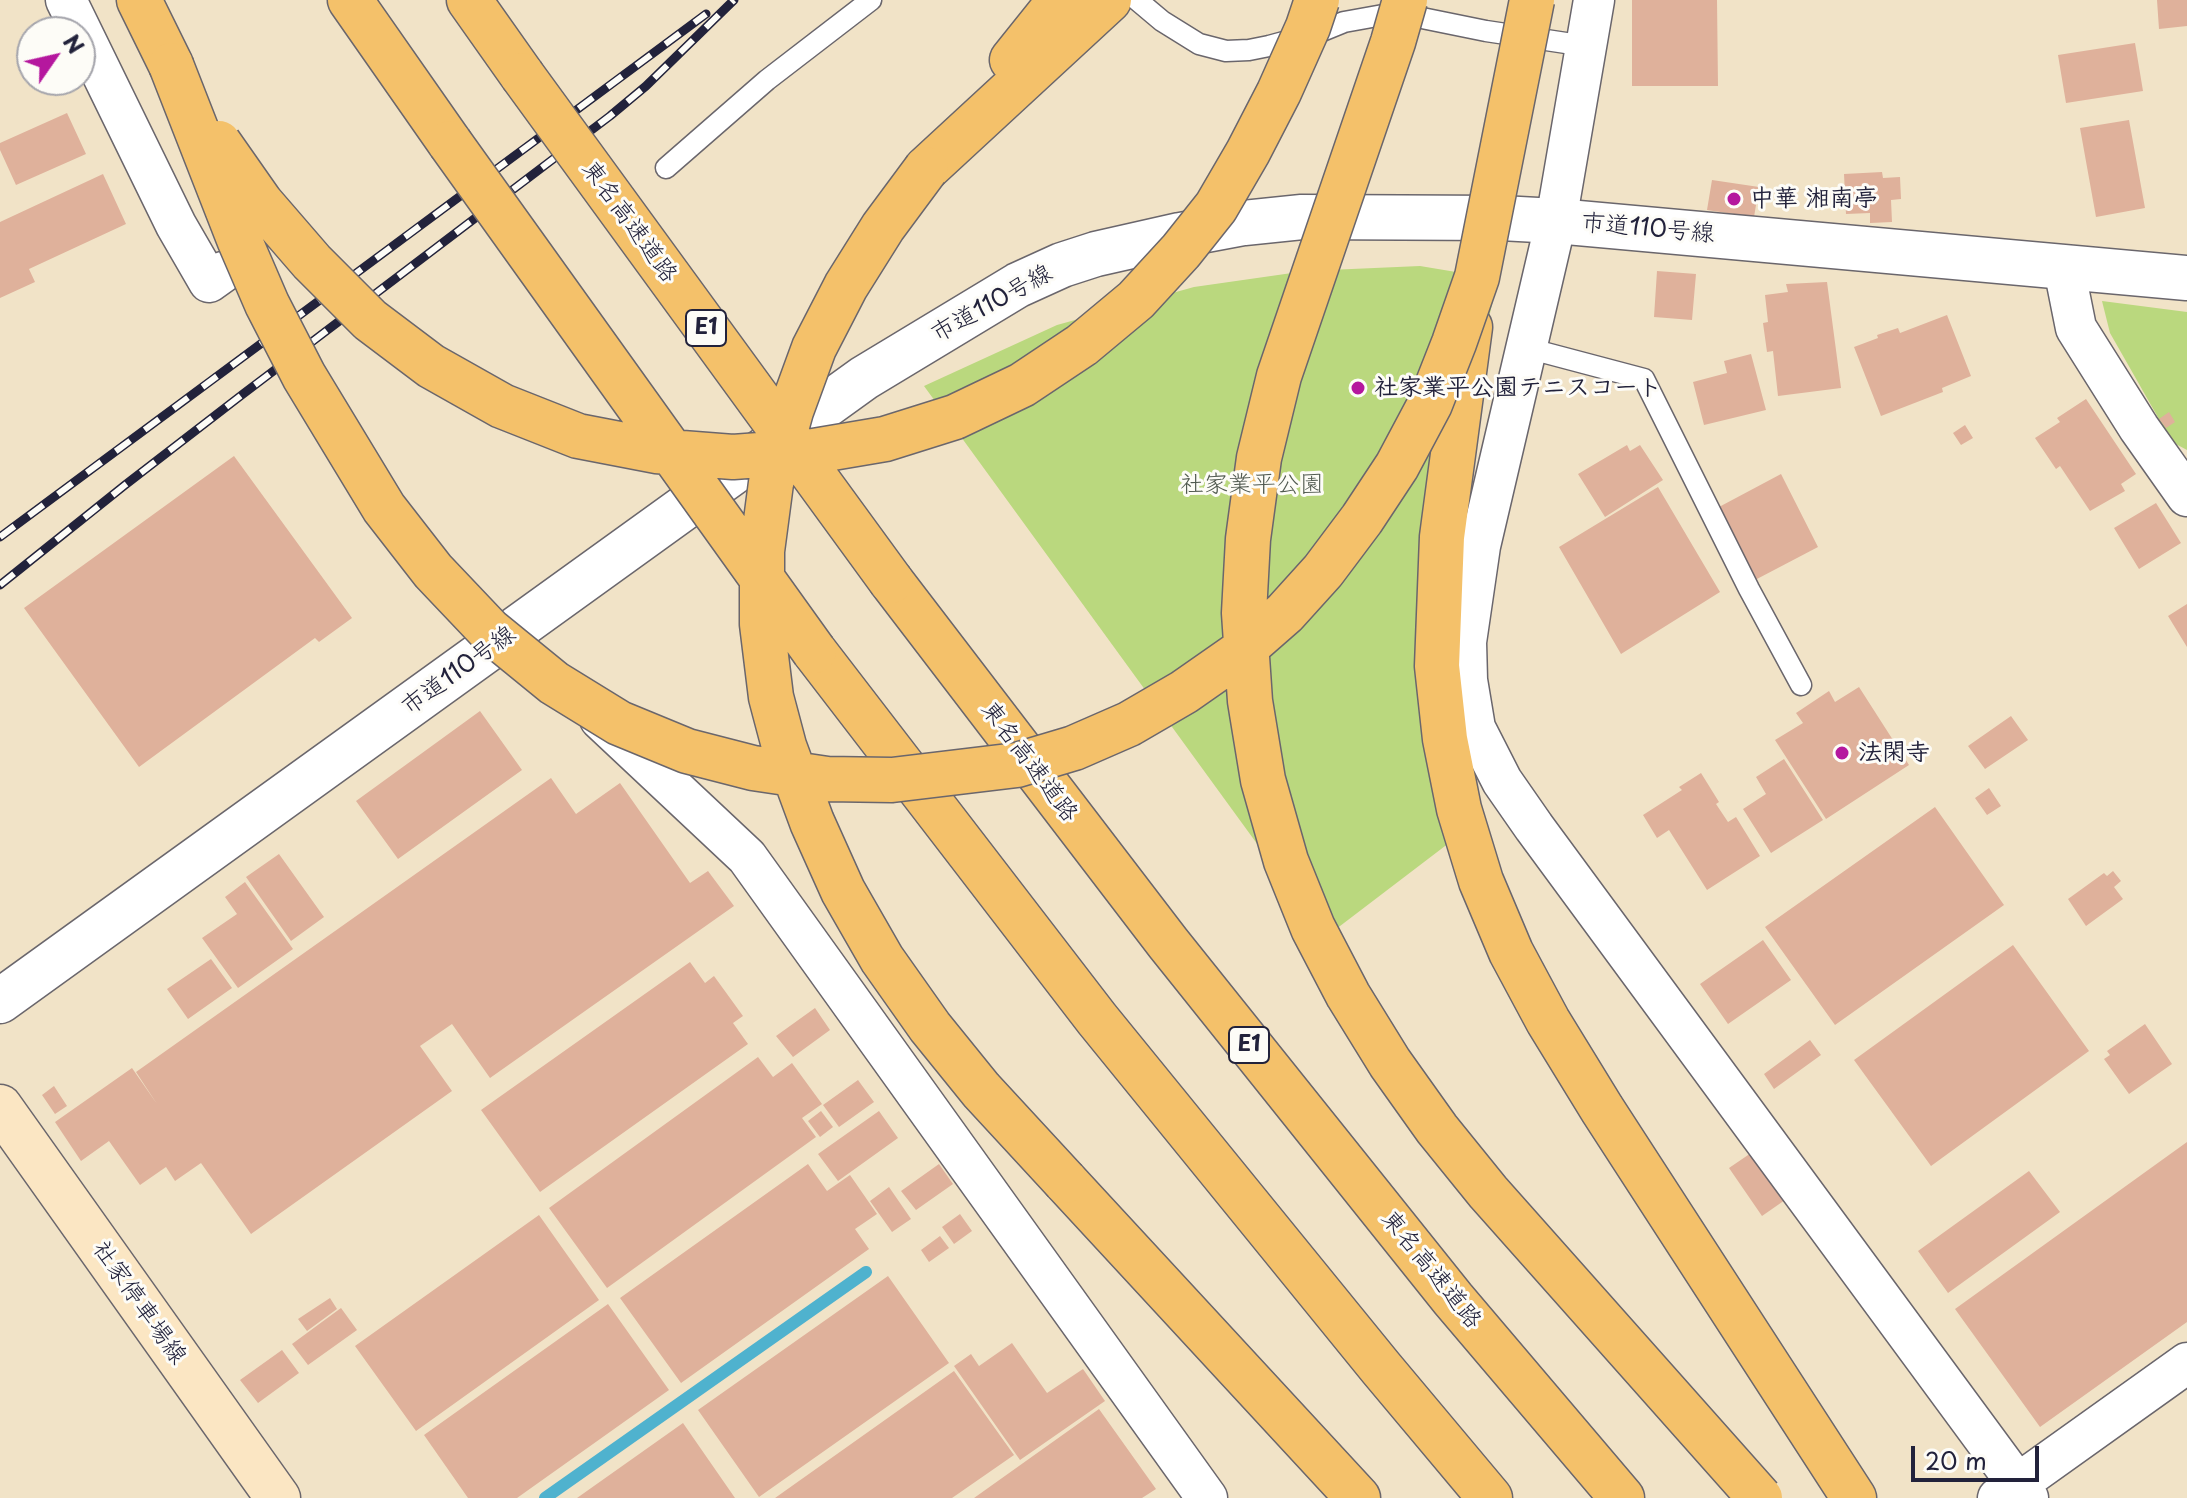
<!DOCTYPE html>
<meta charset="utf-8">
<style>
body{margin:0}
#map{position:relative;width:2187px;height:1498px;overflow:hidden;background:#f1e3c7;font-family:"Playpen Sans",sans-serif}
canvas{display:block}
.north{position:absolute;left:16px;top:16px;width:80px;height:80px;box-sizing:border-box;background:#fdfcf7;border:2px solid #a5a5ac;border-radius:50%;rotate:56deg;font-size:22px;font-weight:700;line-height:32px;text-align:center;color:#22223b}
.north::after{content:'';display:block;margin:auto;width:28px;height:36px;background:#b5179e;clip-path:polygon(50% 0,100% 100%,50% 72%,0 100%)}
.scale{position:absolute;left:1911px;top:1446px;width:128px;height:36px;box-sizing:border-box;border:4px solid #22223b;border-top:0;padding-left:10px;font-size:24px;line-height:28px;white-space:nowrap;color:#22223b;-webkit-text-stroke:6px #fdfcf7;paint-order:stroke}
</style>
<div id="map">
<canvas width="2187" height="1498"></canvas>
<div class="north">N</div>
<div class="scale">20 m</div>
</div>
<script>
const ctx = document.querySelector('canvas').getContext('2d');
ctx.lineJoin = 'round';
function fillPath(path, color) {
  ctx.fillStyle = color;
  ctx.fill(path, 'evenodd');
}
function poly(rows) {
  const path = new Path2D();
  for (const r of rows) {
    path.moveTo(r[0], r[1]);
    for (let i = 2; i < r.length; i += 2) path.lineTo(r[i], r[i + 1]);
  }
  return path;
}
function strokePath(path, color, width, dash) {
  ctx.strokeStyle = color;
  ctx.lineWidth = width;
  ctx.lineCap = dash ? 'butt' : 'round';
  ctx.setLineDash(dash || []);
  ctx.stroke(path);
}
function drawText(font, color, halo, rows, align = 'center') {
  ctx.font = font + ' "Playpen Sans","Klee One",sans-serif';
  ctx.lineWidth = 6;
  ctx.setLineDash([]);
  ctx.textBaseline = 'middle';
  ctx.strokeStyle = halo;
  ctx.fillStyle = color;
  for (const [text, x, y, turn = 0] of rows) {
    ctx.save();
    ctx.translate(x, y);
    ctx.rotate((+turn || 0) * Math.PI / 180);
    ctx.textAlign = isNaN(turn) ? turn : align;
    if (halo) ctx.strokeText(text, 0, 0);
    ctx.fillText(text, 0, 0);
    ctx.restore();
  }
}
const green = poly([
 [1420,266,1498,279,1483,343,1459,466,1470,827,1323,939,1255,841,924,386,1057,325,1194,287,1306,271],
 [2102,301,2187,312,2187,450,2172,442,2110,333]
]);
const stream = poly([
 [545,1498,866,1272]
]);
const building = poly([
 [1632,0,1717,0,1718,86,1632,86],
 [2157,0,2187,0,2187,26,2159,29],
 [2135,43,2143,91,2066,103,2058,55],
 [67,113,86,154,16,185,0,150,0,143],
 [2129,120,2145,208,2096,217,2080,128],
 [1882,172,1883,178,1900,177,1901,199,1891,200,1892,222,1870,223,1870,213,1846,214,1844,174],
 [103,174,126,224,29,269,35,282,0,298,0,222],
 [1712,180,1759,187,1754,217,1707,210],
 [1657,271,1696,274,1692,320,1654,317],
 [1827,282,1841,388,1778,396,1773,351,1767,352,1763,323,1768,322,1765,295,1788,292,1786,284],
 [1947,315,1971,376,1942,388,1943,392,1881,416,1854,347,1878,338,1877,335,1898,328,1900,333],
 [1751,354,1766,410,1704,425,1693,382,1727,373,1724,361],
 [2086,399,2136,474,2121,484,2125,491,2090,511,2060,466,2056,469,2035,438,2060,422,2057,418],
 [2169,412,2175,422,2166,428,2159,419],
 [1965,425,1973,438,1961,445,1953,433],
 [1627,445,1630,451,1640,445,1663,480,1605,517,1578,474],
 [234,456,352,618,319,642,315,638,139,767,24,608],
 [1781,474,1818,547,1755,580,1719,507],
 [1658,487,1720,592,1621,654,1559,547],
 [2156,503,2181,543,2139,569,2114,528],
 [2187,604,2187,647,2168,616],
 [1859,687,1909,765,1826,819,1775,740,1803,723,1796,713,1829,691,1835,702],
 [480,711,522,770,398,859,356,801],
 [2011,716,2028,740,1985,769,1968,746],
 [1784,759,1823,820,1771,853,1743,809,1766,794,1756,777],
 [1701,773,1719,802,1716,804,1728,822,1736,817,1760,856,1707,890,1669,830,1657,838,1643,815,1682,790,1679,787],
 [551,778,576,814,620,783,690,883,708,871,734,906,490,1078,452,1024,420,1046,452,1091,251,1234,201,1163,175,1181,166,1167,140,1185,109,1141,81,1161,55,1122,132,1068,157,1104,136,1072],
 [1989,788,2001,806,1987,815,1975,798],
 [1935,807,2004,905,1835,1025,1765,927],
 [279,854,324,917,291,941,246,877],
 [2113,871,2121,881,2114,887,2123,899,2086,926,2068,899,2104,873,2107,876],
 [245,882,293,949,238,988,202,938,237,914,225,897],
 [1763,940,1791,980,1728,1024,1700,984],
 [2013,945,2089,1051,1931,1166,1854,1060],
 [211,959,232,988,188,1019,167,989],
 [690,962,705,983,714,976,743,1016,733,1023,748,1044,540,1192,481,1110],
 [815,1008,830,1030,793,1057,776,1036],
 [2145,1024,2172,1064,2129,1094,2104,1059,2110,1055,2107,1051],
 [1810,1040,1821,1055,1774,1089,1764,1074],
 [758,1057,773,1077,792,1063,822,1104,802,1118,816,1137,607,1288,549,1208],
 [858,1080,874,1102,839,1127,823,1105],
 [54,1086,67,1106,55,1114,42,1095],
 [821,1111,833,1127,820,1137,808,1121],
 [879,1111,898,1138,838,1181,818,1154],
 [2187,1142,2187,1322,2040,1427,1955,1309],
 [1751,1153,1785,1200,1762,1216,1729,1168],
 [808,1164,827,1191,850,1175,877,1214,855,1229,869,1249,681,1383,620,1298],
 [939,1164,953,1184,916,1210,901,1191],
 [2029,1171,2060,1212,1948,1293,1918,1251],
 [889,1187,911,1219,892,1232,870,1201],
 [960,1214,972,1231,954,1244,942,1227],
 [539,1215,599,1300,416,1431,355,1346],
 [940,1236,949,1248,929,1262,921,1250],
 [888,1276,949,1363,759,1497,698,1410],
 [330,1298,337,1309,307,1331,298,1319],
 [608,1304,669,1390,517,1498,468,1498,424,1435],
 [341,1308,357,1330,308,1365,292,1344],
 [1012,1343,1047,1393,1083,1369,1105,1401,1020,1460,954,1366,971,1354,979,1366],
 [282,1350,299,1373,258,1403,240,1380],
 [954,1371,1014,1455,952,1498,775,1498],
 [1099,1409,1156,1489,1142,1498,974,1498],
 [683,1423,735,1498,577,1498]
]);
const service = poly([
 [1137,0,1162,21,1199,44,1226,51,1249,50,1269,46,1317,33,1344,22,1383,15,1422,18,1486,31,1586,46],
 [666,168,767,80,871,0],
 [1527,348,1644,379,1749,589,1801,685]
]);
const minor = poly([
 [66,0,176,225,209,282,223,272],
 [1594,0,1556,221,1480,546,1466,642,1467,680,1475,728,1502,781,1534,827,2028,1498],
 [2064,268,2076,328,2139,428,2187,496],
 [600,719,747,857,1207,1498],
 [1998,1498,2187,1363]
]);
const tertiary = poly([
 [0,1001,864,378,1018,285,1062,265,1096,254,1180,235,1244,223,1302,217,1501,218,1556,221,2187,278]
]);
const secondary = poly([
 [0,1107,278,1498]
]);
const motorway = poly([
 [139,0,171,65],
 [350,0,450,143],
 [469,0,522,75],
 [1012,60,1060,0],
 [926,169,1109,0],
 [1470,327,1442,537,1437,666,1445,739,1459,809,1481,881,1511,952,1548,1021,1602,1109,1854,1498],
 [891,581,1168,943,1453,1299,1622,1498],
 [814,651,1097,1019,1381,1368,1490,1498],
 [1065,1181,1358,1498]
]);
const rail = poly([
 [0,537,706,14],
 [0,585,125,485,243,394,610,116,646,86,734,0]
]);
const motorwayBridge = poly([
 [1405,0,1393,42,1279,376,1259,458,1248,539,1244,613,1250,701,1263,780,1286,861,1313,928,1348,995,1390,1063,1437,1129,1488,1192,1760,1498],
 [171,65,239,239,267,304,304,376,384,508,433,571,489,630,554,683,619,723,687,751,753,768,827,779,892,780,1017,765,1074,748,1129,724,1184,692,1237,655,1285,613,1323,571,1362,519,1397,466,1430,404,1454,343,1477,277,1532,0],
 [522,75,891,581],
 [219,143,261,203,312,262,370,320,431,366,502,406,578,436,656,451,733,457,814,451,885,439,955,417,1022,385,1082,345,1136,300,1181,251,1216,207,1248,152,1279,92,1308,27,1317,0],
 [450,143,814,651],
 [926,169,883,227,846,286,814,348,791,411,771,483,762,551,762,624,771,697,784,746,812,822,843,891,882,959,930,1027,981,1090,1065,1181]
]);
const markers = [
 [1734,199,8,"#b5179e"],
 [1358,388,8,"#b5179e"],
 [1842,753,8,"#b5179e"]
];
const shields = [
 [706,328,40],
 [1249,1045,40]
];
const shieldNames = [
 ["E1",706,328],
 ["E1",1249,1045]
];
const poiNames = [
 ["中華 湘南亭",1750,199],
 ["社家業平公園テニスコート",1374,388],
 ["法閑寺",1858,753]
];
const streetNames = [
 ["東名高速道路",629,222,54],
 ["市道110号線",1648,229,5],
 ["市道110号線",992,304,-29],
 ["市道110号線",459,671,-36],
 ["東名高速道路",1029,762,53],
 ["東名高速道路",1431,1270,51],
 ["社家停車場線",139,1303,55]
];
const parkNames = [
 ["社家業平公園",1252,485]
];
fillPath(green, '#bad87e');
strokePath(stream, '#4fb2ce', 12);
fillPath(building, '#dfb19b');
strokePath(service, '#6a666c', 23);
strokePath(minor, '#6a666c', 43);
strokePath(tertiary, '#6a666c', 47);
strokePath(secondary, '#6a666c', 47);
strokePath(motorway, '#6a666c', 47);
strokePath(service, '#fff', 20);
strokePath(minor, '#fff', 40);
strokePath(tertiary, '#fff', 44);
strokePath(secondary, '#fbe6c3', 44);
strokePath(motorway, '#f4c16a', 44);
strokePath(rail, '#22223b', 9);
strokePath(rail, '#fdfcf7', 6, [18]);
strokePath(motorwayBridge, '#6a666c', 47, []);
strokePath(motorwayBridge, '#f4c16a', 44);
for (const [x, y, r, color] of markers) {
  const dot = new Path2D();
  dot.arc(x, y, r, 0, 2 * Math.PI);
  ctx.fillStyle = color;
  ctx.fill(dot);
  strokePath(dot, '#fdfcf7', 3);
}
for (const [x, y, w] of shields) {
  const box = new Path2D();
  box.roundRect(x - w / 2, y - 18, w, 36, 6);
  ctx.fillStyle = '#fdfcf7';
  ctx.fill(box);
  strokePath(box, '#22223b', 2);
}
drawText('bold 22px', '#22223b', null, shieldNames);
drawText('bold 24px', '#22223b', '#fdfcf7', poiNames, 'left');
drawText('24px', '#22223b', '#fdfcf7', streetNames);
drawText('24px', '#50594f', '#fdfcf7', parkNames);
</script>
